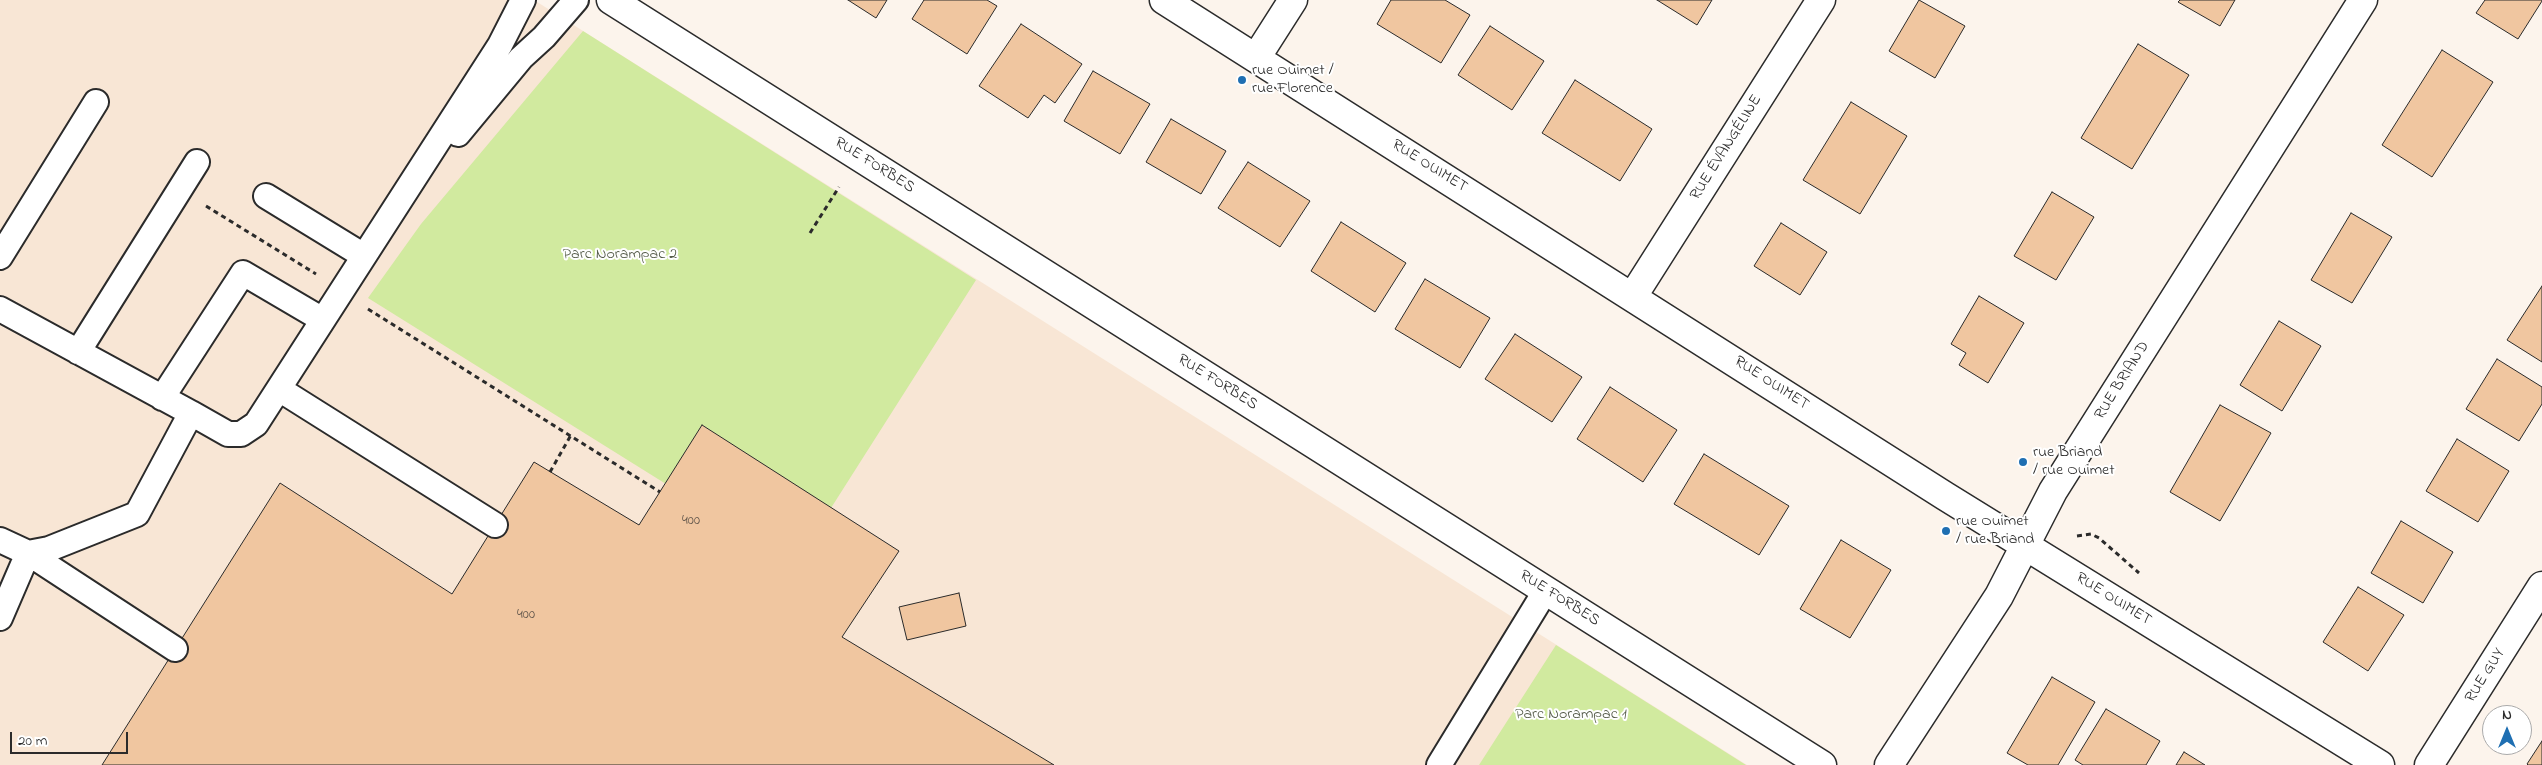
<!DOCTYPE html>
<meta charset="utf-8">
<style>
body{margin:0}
#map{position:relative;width:2542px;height:765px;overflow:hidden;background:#fcf4ec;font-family:"Indie Flower",sans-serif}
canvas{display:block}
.north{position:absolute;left:2482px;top:705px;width:50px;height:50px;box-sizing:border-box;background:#fff;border:1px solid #aaa;border-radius:50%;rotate:0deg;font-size:14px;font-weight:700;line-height:20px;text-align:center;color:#2b2b2b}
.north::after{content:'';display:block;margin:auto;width:18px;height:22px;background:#1f6fb2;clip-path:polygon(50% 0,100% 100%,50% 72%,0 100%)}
.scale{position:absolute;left:10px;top:732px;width:118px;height:22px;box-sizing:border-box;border:2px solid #2b2b2b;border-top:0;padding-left:6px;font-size:15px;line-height:18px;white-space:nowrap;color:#2b2b2b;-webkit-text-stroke:4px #fff;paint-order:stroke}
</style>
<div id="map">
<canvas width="2542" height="765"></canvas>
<div class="north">N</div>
<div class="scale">20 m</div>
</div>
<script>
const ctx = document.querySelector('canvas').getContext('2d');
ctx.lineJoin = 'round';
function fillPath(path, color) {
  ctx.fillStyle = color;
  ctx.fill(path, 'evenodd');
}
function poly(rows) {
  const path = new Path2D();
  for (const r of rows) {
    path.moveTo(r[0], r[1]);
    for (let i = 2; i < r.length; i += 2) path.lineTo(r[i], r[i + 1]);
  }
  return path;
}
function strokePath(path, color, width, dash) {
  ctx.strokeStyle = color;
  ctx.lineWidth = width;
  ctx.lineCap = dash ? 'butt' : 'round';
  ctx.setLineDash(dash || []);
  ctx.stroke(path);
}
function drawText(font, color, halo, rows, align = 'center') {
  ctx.font = font + ' "Indie Flower",sans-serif';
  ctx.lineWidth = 4;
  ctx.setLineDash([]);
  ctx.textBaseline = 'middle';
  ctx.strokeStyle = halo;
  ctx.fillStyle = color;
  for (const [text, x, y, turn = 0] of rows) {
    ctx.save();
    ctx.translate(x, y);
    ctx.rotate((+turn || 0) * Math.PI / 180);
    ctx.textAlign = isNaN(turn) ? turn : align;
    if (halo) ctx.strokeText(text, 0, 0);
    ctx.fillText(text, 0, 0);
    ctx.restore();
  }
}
const built = poly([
 [0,0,534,0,1747,765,0,765]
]);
const green = poly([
 [583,31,976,280,831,508,702,425,666,484,368,298,421,224],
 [1556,645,1746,765,1747,765,1479,765]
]);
const building = poly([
 [848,0,887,0,876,18,848,0],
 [924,0,987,0,997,6,967,54,912,19,924,0],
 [1391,0,1445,0,1470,15,1441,63,1377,24,1391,0],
 [1657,0,1712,0,1697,25,1657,0],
 [1919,0,1965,26,1935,78,1889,51,1919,0],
 [2180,0,2235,0,2220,26,2178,2,2180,0],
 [2485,0,2542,0,2542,1,2518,39,2476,13,2485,0],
 [1021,24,1082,64,1055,103,1044,95,1028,118,979,86,1021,24],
 [1490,26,1544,61,1512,110,1458,75,1490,26],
 [2138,44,2189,75,2132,169,2081,138,2138,44],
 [2442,50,2493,82,2432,177,2382,145,2442,50],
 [1093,71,1150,104,1120,154,1064,121,1093,71],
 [1575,80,1652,129,1620,181,1542,133,1575,80],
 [1851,102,1907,136,1860,214,1803,180,1851,102],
 [1171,119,1226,151,1201,194,1146,162,1171,119],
 [1248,162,1310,201,1280,247,1218,208,1248,162],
 [2052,192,2094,217,2056,280,2014,256,2052,192],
 [2351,213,2392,237,2352,303,2311,280,2351,213],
 [1341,222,1406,263,1375,312,1311,271,1341,222],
 [1781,223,1827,252,1800,295,1754,266,1781,223],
 [1425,279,1490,318,1460,368,1395,329,1425,279],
 [2542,286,2542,362,2507,340,2542,286],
 [1979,296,2024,323,1988,383,1959,365,1966,353,1951,344,1979,296],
 [2279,321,2321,346,2282,411,2240,385,2279,321],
 [1515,334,1582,377,1552,422,1485,379,1515,334],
 [2497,359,2542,387,2542,404,2519,441,2466,409,2497,359],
 [1610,387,1677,430,1643,482,1577,439,1610,387],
 [2220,405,2271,433,2220,521,2170,492,2220,405],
 [702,425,899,551,842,637,1054,765,102,765,280,483,452,594,534,462,639,525,702,425],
 [2457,439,2509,471,2478,522,2426,491,2457,439],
 [1704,454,1789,506,1759,555,1674,504,1704,454],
 [2401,521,2453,552,2423,603,2371,573,2401,521],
 [1841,540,1891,570,1850,638,1800,609,1841,540],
 [2358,587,2404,615,2368,671,2323,642,2358,587],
 [959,593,966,626,907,640,899,607,959,593],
 [2052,677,2095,702,2058,765,2028,765,2007,753,2052,677],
 [2106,709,2160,741,2146,765,2083,765,2075,760,2106,709],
 [2542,741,2542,765,2528,765,2527,764,2542,741],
 [2184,752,2205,765,2176,765,2184,752]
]);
const path = poly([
 [206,206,316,274],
 [810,233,839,187],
 [368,309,660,492],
 [550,472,571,435],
 [2077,536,2091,534,2099,538,2139,573]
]);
const lane = poly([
 [458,134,521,58,544,37,576,0],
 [266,196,364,256],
 [0,257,96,102],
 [0,309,191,413,137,514,49,549,28,553,0,540],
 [78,352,197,162],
 [279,389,495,525],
 [162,398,243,273,323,320],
 [191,413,228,434,241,434,256,424,500,45,523,0],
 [0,618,28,553,175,649],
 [1439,765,1546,590]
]);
const street = poly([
 [611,0,1822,765],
 [1164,0,1945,496,2380,765],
 [1256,58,1293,0],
 [1633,296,1821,0],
 [1889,765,1999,596,2053,491,2363,0],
 [2429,765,2542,586]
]);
const markers = [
 [1242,80,5,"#1f6fb2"],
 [2023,462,5,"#1f6fb2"],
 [1946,531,5,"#1f6fb2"]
];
const numberNames = [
 ["400",691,522],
 ["400",526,616]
];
const poiNames = [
 ["rue Ouimet /",1252,71],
 ["rue Florence",1252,89],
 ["rue Briand",2033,453],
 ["/ rue Ouimet",2033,471],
 ["rue Ouimet",1956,522],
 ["/ rue Briand",1956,540]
];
const streetNames = [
 ["RUE ÉVANGÉLINE",1727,148,-58],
 ["RUE FORBES",874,166,32],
 ["RUE OUIMET",1429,167,32],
 ["RUE BRIAND",2123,381,-58],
 ["RUE FORBES",1217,383,32],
 ["RUE OUIMET",1771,384,33],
 ["RUE FORBES",1559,599,32],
 ["RUE OUIMET",2113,600,32],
 ["RUE GUY",2486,676,-58]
];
const parkNames = [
 ["Parc Norampac 2",620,255],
 ["Parc Norampac 1",1571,715]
];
fillPath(built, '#f8e6d5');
fillPath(green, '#d1ea9f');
fillPath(building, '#f0c6a0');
strokePath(building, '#2b2b2b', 1);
strokePath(lane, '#2b2b2b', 28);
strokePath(street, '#2b2b2b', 31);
strokePath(path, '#2b2b2b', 3, [5, 4]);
strokePath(lane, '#fff', 24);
strokePath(street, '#fff', 28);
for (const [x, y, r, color] of markers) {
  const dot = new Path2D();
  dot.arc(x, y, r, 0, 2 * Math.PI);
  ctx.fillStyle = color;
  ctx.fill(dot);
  strokePath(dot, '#fff', 2);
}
drawText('14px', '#5c5248', null, numberNames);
drawText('16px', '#2b2b2b', '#fff', poiNames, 'left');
drawText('16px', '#2b2b2b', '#fff', streetNames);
drawText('16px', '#545b48', '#fff', parkNames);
</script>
